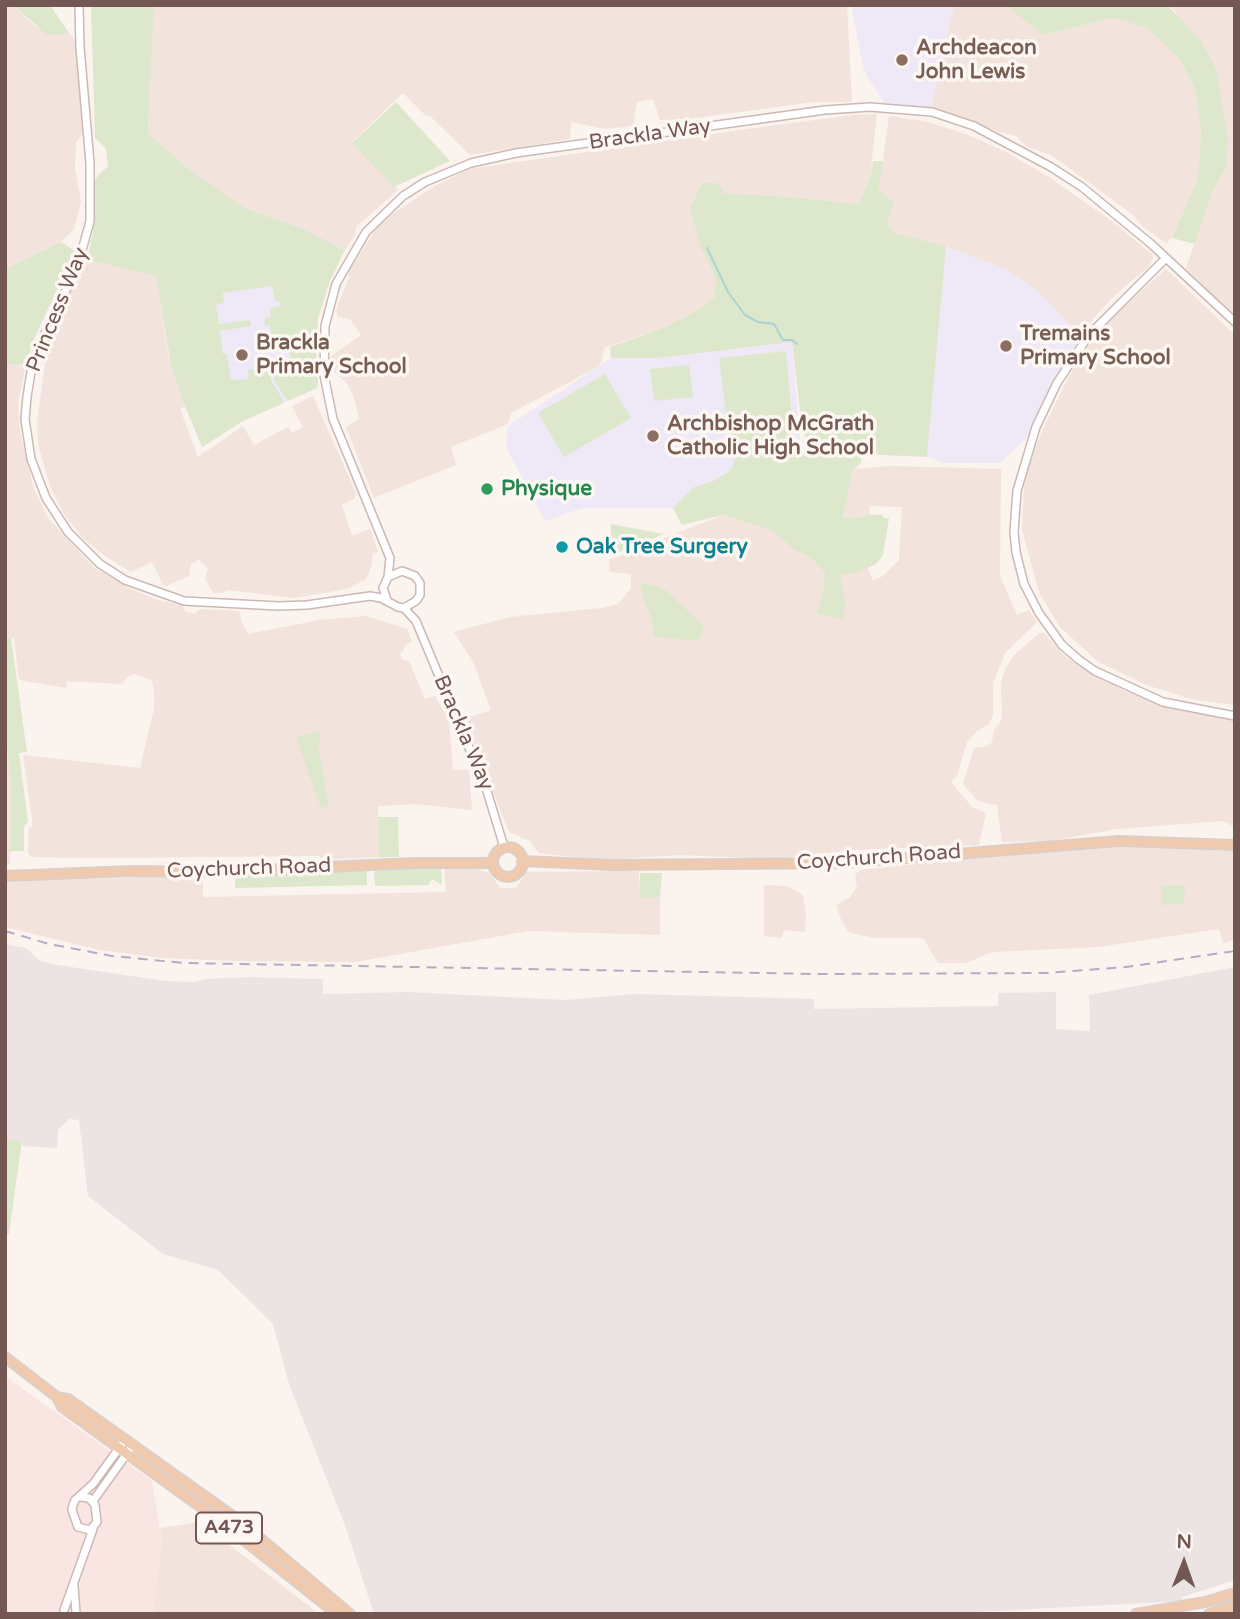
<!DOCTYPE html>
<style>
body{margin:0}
#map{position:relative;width:1240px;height:1619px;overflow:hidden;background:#fbf3ed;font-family:"Varela Round",sans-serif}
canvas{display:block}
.frame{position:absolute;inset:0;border:7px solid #745752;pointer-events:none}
.north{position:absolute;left:1149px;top:1528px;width:70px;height:70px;-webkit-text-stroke:5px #fdf7f3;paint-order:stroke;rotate:1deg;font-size:19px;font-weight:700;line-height:28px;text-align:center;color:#745752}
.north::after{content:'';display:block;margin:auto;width:24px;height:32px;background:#745752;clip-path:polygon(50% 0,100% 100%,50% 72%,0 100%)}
</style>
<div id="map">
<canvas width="1240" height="1619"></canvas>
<div class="frame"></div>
<div class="north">N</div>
</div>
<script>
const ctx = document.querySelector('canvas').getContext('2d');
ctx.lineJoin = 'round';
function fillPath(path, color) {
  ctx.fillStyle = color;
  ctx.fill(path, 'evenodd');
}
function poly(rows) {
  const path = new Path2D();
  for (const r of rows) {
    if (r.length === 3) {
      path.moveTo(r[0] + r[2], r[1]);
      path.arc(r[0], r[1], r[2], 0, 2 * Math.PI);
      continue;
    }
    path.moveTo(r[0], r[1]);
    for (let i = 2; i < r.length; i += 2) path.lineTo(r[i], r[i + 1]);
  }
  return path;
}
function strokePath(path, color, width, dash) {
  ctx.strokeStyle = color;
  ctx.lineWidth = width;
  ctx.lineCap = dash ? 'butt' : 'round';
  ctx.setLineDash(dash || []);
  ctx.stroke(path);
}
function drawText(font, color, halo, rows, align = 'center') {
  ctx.font = font + ' "Varela Round",sans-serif';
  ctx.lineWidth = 7;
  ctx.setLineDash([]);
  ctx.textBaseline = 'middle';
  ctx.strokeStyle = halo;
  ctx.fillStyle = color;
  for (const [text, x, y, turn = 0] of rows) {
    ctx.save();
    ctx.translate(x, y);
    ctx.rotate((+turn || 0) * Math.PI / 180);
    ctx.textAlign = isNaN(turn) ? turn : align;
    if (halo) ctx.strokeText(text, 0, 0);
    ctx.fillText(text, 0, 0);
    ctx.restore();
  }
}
const residential = poly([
 [5,5,13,5,36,27,60,35,69,33,76,40,83,134,76,142,75,168,81,202,74,229,61,242,5,269],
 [154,5,847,5,852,102,814,102,688,119,660,120,653,99,637,102,633,126,605,129,571,122,570,139,470,155,429,115,426,116,403,93,352,142,398,190,356,227,355,235,345,250,304,229,245,208,191,171,148,133],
 [954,5,1005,5,1043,35,1113,18,1147,28,1181,61,1196,92,1201,132,1198,178,1172,238,1166,243,1142,226,1132,214,1051,155,1026,146,1016,136,999,132,962,116,931,108],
 [1167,5,1235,5,1235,318,1186,268,1213,190,1226,168,1175,11],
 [877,114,870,178,859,204,791,197,724,193,702,250,716,277,714,298,696,311,663,328,604,348,601,363,596,368,511,413,508,424,451,447,456,465,374,498,346,427,359,419,354,398,346,382,335,373,330,357,361,335,350,319,338,317,336,310,349,278,349,271,376,229,388,217,435,186,469,169,754,128,853,115],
 [889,116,928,122,966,134,1006,152,1049,177,1113,222,1153,255,1153,259,1149,266,1114,296,1092,320,1081,337,1037,290,1009,271,946,246,894,233,887,222,879,190],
 [87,260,156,276,168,352,185,406,180,409,198,457,243,426,254,445,288,427,292,433,303,427,292,406,313,396,356,493,354,499,342,505,352,536,370,529,378,551,373,554,370,571,366,579,347,589,294,598,228,590,221,593,213,593,205,579,208,569,199,559,191,564,189,576,166,586,163,585,152,562,131,572,105,556,83,538,64,514,50,486,38,444,37,422,45,364,55,332,72,285],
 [1166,269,1235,335,1233,356,1235,358,1235,705,1195,700,1146,685,1097,661,1059,626,1039,592,1022,530,1024,488,1029,463,1044,427,1068,378,1090,344,1115,315],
 [5,364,26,364,18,403,20,431,33,486,48,518,93,567,133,590,158,600,182,605,186,612,195,614,200,609,240,611,241,621,248,634,320,620,366,616,407,629,412,642,405,645,403,651,400,654,402,660,409,661,425,699,435,696,449,720,453,770,469,770,472,810,416,804,378,806,379,857,320,860,320,856,89,858,32,857,28,853,29,828,33,826,23,755,140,768,154,709,154,692,152,680,134,674,128,676,122,684,67,681,66,688,19,680,14,638,6,639,5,636],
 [890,466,1001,469,1000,576,1017,615,1029,610,1037,622,1005,653,993,683,993,716,989,724,977,731,967,742,957,776,951,782,972,807,986,813,979,845,854,850,774,859,680,855,601,860,539,853,530,841,509,832,464,719,491,710,474,664,454,632,510,617,602,608,618,604,631,588,631,574,610,572,609,560,723,515,773,531,793,549,812,559,825,573,822,598,842,589,840,575,868,568,873,581,883,576,899,560,902,507,870,506,869,514,865,514,865,517,843,518,852,471,855,469],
 [1040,633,1044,633,1066,657,1088,672,1125,691,1169,707,1200,714,1235,719,1235,827,1223,821,1116,829,1053,841,1002,842,997,805,978,801,963,784,974,748,988,746,992,742,994,730,1000,723,1002,716,1001,684,1005,669,1014,655],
 [5,732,11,786,10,864,5,864],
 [1119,847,1235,851,1235,940,1223,943,1219,929,1098,947,992,952,966,963,938,963,923,938,874,938,848,932,840,917,837,905,850,897,857,887,855,875,860,870,949,860],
 [444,864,473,868,490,873,500,888,516,888,527,872,639,871,639,897,660,897,660,935,528,931,356,962,235,961,164,958,100,950,5,927,5,883,31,880,134,878,135,876,203,877,203,897,446,892],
 [764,885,786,886,803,895,806,916,805,932,784,930,782,938,764,936],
 [200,1522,319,1614,153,1614,162,1541,160,1528]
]);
const commercial = poly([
 [5,1376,152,1481,162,1541,153,1614,5,1614]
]);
const industrial = poly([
 [5,944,26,948,39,960,51,964,165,981,195,982,205,979,250,977,323,979,323,994,408,992,566,1000,633,994,814,999,814,1009,998,1006,998,993,1056,992,1056,1029,1090,1031,1089,995,1235,967,1235,1580,1182,1597,1182,1601,941,1614,374,1614,346,1528,289,1384,273,1324,218,1270,163,1254,88,1196,79,1120,69,1119,58,1130,57,1148,22,1146,22,1140,5,1138]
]);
const education = poly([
 [851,5,954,5,931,108,884,103,864,71],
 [946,246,1009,271,1037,290,1081,337,1056,376,1026,438,1000,463,944,463,927,457],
 [228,271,324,299,318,318,316,350,318,384,317,388,243,421,202,447,185,406,171,365,156,275],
 [792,342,801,450,790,448,731,470,713,481,694,487,673,508,583,508,545,521,506,447,508,426,611,358,659,358]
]);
const green = poly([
 [13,5,50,5,69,33,60,35,46,34],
 [91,5,154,5,148,133,191,171,245,208,304,229,345,250,330,281,318,318,316,350,318,384,317,388,290,400,286,399,274,380,272,367,291,364,289,351,308,349,307,337,278,341,277,335,272,336,270,325,265,326,264,318,271,317,270,308,280,306,279,301,275,302,272,286,223,293,224,303,216,304,219,324,250,320,251,326,220,331,223,354,227,354,231,380,249,379,248,370,269,367,271,380,283,400,282,404,243,421,202,447,185,406,171,365,156,276,87,260,93,232,94,180,108,166,106,149,95,138],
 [1005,5,1167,5,1201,41,1216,69,1228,141,1226,168,1213,190,1195,244,1172,238,1198,178,1201,132,1196,92,1181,61,1147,28,1113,18,1043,35],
 [396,102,450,161,394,187,352,143],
 [873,161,883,161,879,190,894,203,887,222,894,233,946,246,927,457,861,454,861,463,852,471,843,518,865,517,865,514,883,515,883,518,889,518,883,555,876,564,859,572,840,575,845,602,843,619,816,614,822,598,825,573,812,559,793,549,773,531,723,515,682,525,673,508,694,487,713,481,731,470,740,447,748,446,730,446,719,358,786,351,794,444,763,446,790,448,812,456,802,427,792,342,659,358,611,358,610,347,663,328,696,311,714,298,716,277,702,250,690,209,702,183,718,183,724,193,791,197,859,204,870,178],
 [61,242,75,251,35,337,26,364,5,364,5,269],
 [689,365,693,397,654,401,650,369],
 [605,374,631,418,564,457,538,413],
 [611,524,664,534,610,556],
 [640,583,656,586,667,591,702,625,704,631,698,641,654,637,652,619,642,595],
 [5,636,6,639,11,638,27,752,19,753,28,822,24,827,24,851,10,851,11,786,5,732],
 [321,731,318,748,329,806,321,808,296,737],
 [378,817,398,817,399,857,379,857],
 [441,864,442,885,432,879,428,885,375,886,374,866],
 [367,867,367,885,235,888,235,874],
 [640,873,662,873,660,897,639,898],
 [1185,885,1184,904,1162,905,1161,886],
 [5,1138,22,1140,9,1234,5,1234]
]);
const stream = poly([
 [707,248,728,292,745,315,758,322,774,324,783,340,792,340,797,344]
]);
const minor = poly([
 [79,5,80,47,90,163,90,221,78,265,41,342,32,365,27,397,25,419,31,459,46,498,68,532,100,564,125,580,184,601,278,606,307,605,370,596,381,598,398,607,404,608,416,601,420,595,420,583,415,576,402,571,388,577,383,588,387,600],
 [1166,258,1089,335,1057,383,1036,427,1017,491,1014,532,1016,552,1024,584,1039,613,1062,645,1078,659,1095,671,1163,702,1235,716],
 [388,577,390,558,333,419,324,375,325,326,336,284,366,232,403,196,425,182,471,163,516,153,825,110,870,107,932,112,974,126,1051,167,1082,187,1150,243,1235,322],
 [404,608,416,621,487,791,504,847],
 [80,1497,89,1498,95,1505,97,1522,90,1530,78,1527,72,1510,73,1505,75,1500,93,1484,125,1440],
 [93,1501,133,1445],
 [74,1586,76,1613],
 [64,1610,93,1529]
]);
const major = poly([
 [508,862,15],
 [522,861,612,865,844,863,1119,841,1235,845],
 [5,876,132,871,218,872,413,863,493,863],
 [5,1357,57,1397,68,1399,241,1522,350,1614],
 [57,1397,62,1407,220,1521,337,1614],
 [1136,1614,1205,1602,1235,1593],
 [1209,1614,1235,1605]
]);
const rail = poly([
 [5,931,49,944,112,956,184,963,817,974,1047,973,1126,967,1235,951]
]);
const markers = [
 [902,60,7,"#8d6e63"],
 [1006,346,7,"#8d6e63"],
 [242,355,7,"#8d6e63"],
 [653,436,7,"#8d6e63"],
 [487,489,7,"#2e9e5b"],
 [562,547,7,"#0f9aa8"]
];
const shields = [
 [229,1528,66]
];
const shieldNames = [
 ["A473",229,1528]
];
const educationNames = [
 ["Archdeacon",916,48],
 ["John Lewis",916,72],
 ["Tremains",1020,334],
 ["Primary School",1020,358],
 ["Brackla",256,343],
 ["Primary School",256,367],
 ["Archbishop McGrath",667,424],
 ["Catholic High School",667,448]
];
const streetNames = [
 ["Brackla Way",650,135,-8],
 ["Princess Way",58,310,-68],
 ["Brackla Way",463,733,67],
 ["Coychurch Road",879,858,-4],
 ["Coychurch Road",249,869,-2]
];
const leisureNames = [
 ["Physique",501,489]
];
const cultureNames = [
 ["Oak Tree Surgery",576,547]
];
fillPath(residential, '#f2e3dc');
fillPath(commercial, '#f9e5e2');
fillPath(industrial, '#ebe4e2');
fillPath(education, '#efe9f7');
fillPath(green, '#dde7cc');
strokePath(stream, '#abd3d1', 2);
strokePath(minor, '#ccb9b4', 10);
strokePath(major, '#d8d0cf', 12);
strokePath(minor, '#fff', 7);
strokePath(major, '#f0caae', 9);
strokePath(rail, '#b4abc4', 2, [10, 7]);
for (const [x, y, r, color] of markers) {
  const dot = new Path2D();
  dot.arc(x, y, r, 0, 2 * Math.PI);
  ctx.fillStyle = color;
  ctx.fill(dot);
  strokePath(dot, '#fdf7f3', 2.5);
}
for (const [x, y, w] of shields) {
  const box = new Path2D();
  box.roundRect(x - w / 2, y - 15.5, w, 31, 5);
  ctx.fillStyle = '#fdf7f3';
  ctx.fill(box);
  strokePath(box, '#745752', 2);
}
drawText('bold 19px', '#745752', null, shieldNames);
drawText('bold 21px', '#785e54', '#fdf7f3', educationNames, 'left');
drawText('21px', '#745752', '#fdf7f3', streetNames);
drawText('bold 21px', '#27864d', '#fdf7f3', leisureNames, 'left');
drawText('bold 21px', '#0d838f', '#fdf7f3', cultureNames, 'left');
</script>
